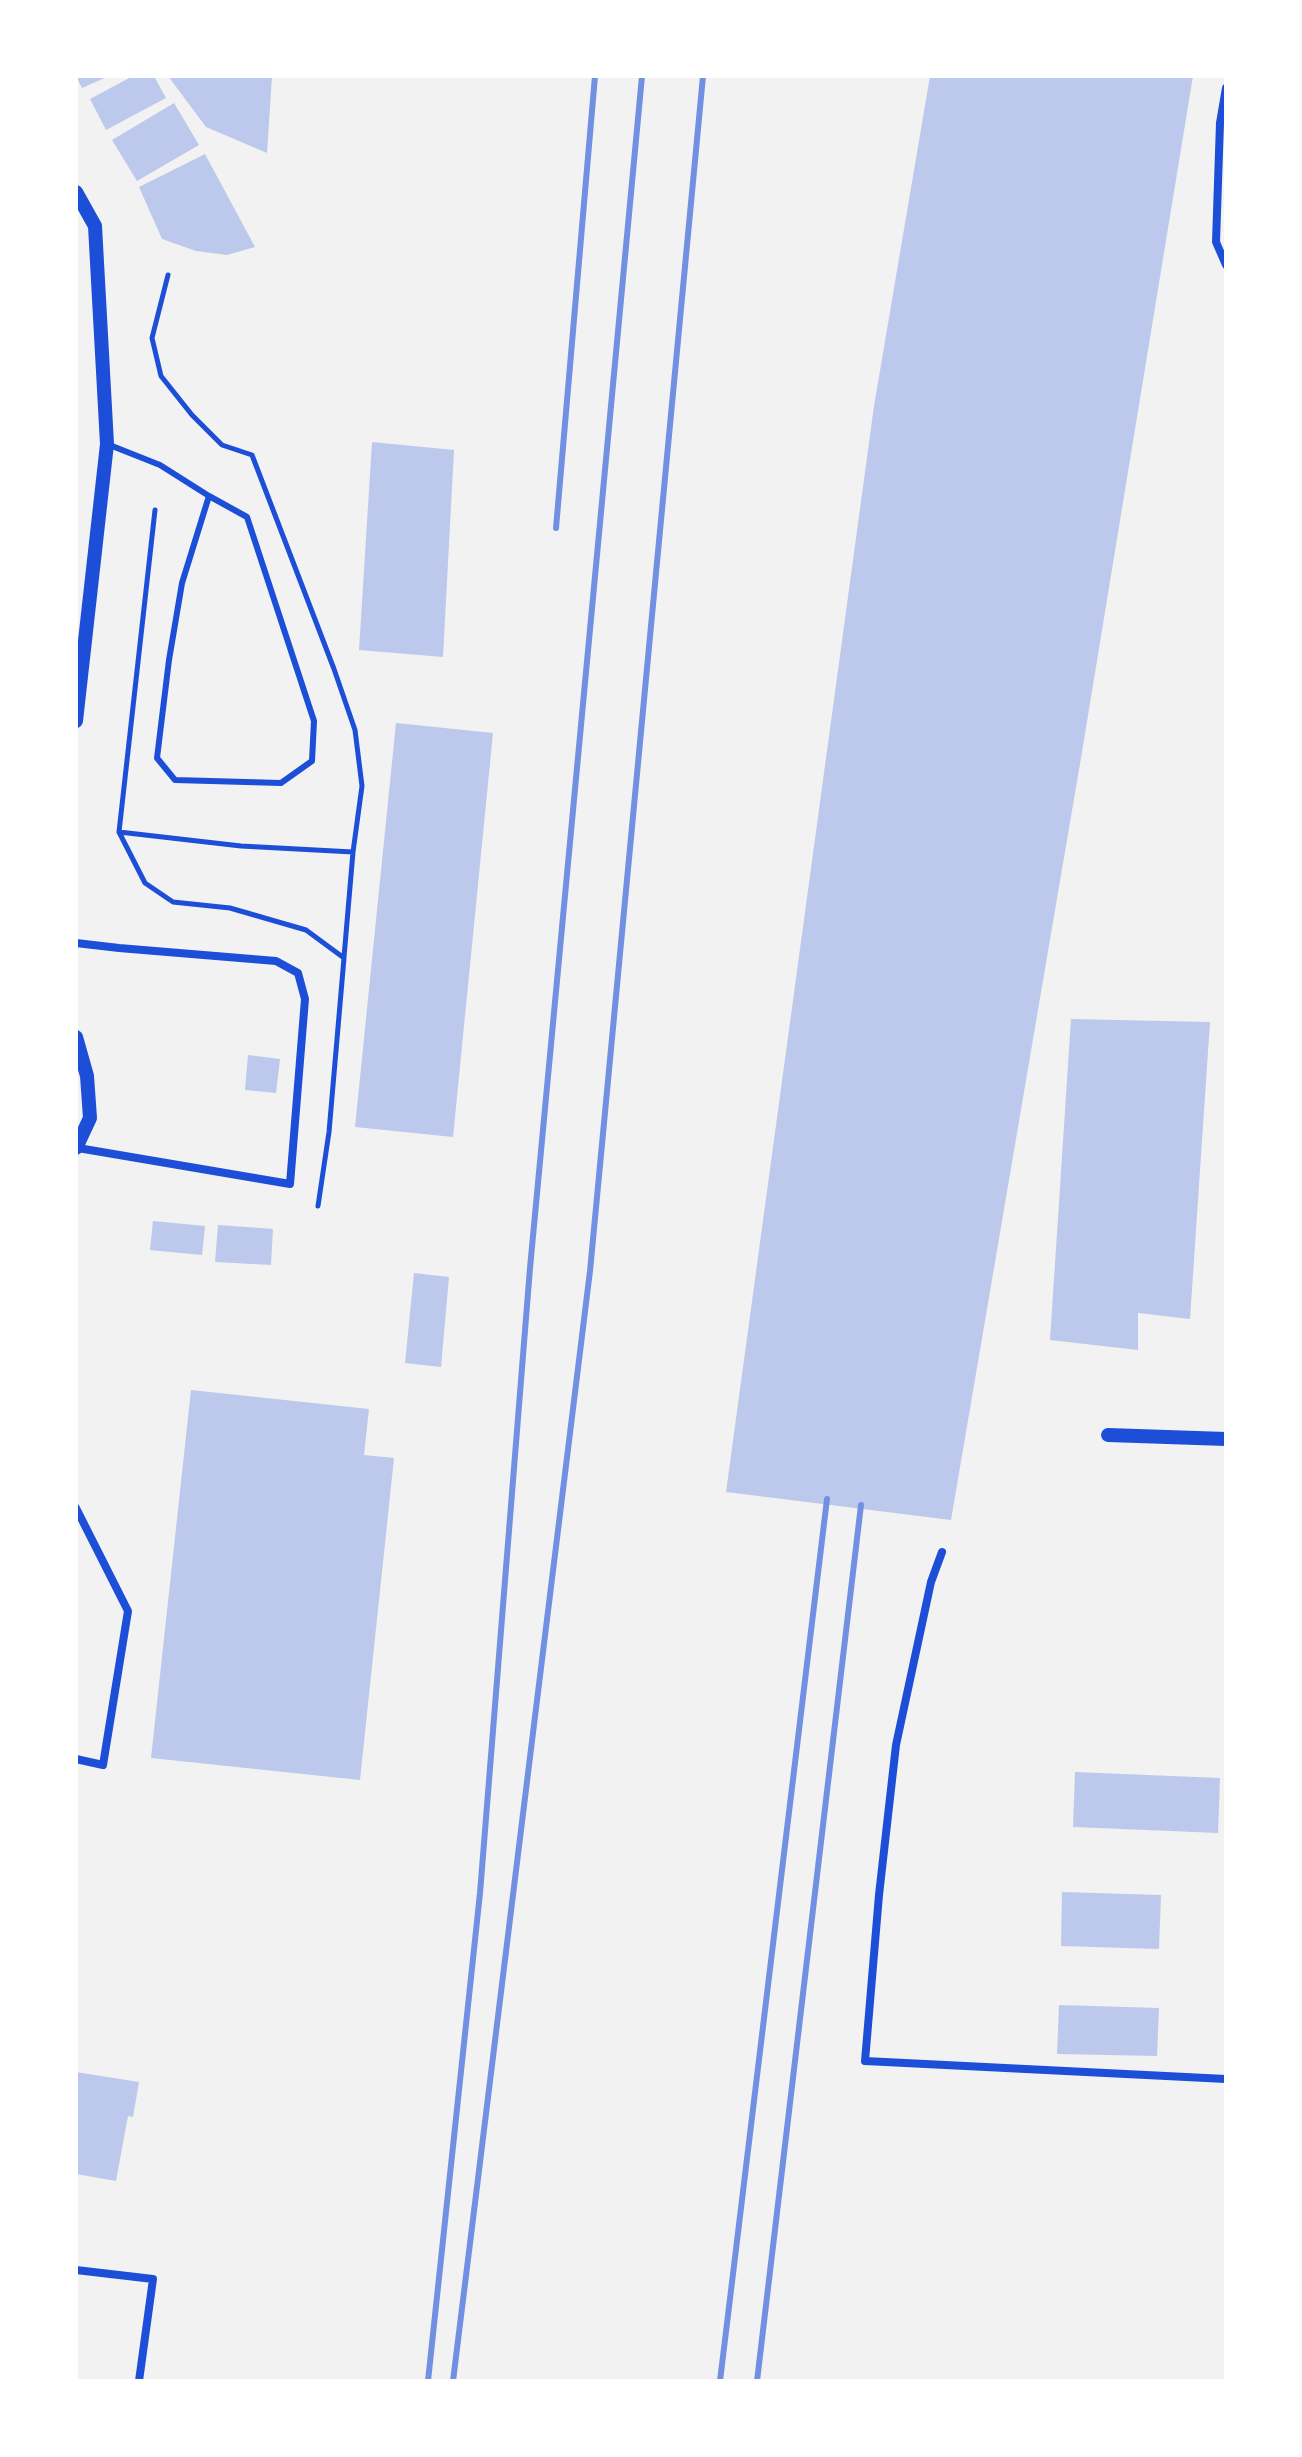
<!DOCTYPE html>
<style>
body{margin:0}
#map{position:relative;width:1302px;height:2457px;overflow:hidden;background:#f2f2f2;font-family:"Varela Round",sans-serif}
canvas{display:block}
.frame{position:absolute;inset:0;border:78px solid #fff;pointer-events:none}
</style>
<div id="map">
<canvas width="1302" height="2457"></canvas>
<div class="frame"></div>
</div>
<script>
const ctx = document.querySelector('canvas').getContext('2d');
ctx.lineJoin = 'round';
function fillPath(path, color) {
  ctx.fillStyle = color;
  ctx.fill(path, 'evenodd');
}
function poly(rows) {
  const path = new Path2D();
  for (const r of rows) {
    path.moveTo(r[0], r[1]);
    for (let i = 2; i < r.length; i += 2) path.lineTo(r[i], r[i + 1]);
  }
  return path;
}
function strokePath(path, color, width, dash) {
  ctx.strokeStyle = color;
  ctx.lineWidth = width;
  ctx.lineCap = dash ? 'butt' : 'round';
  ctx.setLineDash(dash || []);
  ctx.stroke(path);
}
const building = poly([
 [76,76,109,76,82,88],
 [133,76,154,76,166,98,106,130,90,99],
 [168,76,272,76,267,153,206,127],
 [930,76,1193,76,1082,752,951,1520,726,1492,874,406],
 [174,103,199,145,137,181,112,140],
 [205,154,255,247,227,255,196,251,162,239,139,187],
 [372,442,454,450,443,657,359,650],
 [396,723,493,733,453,1137,355,1127],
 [1071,1019,1210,1022,1190,1319,1138,1313,1138,1350,1050,1340],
 [248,1055,280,1059,276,1093,245,1090],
 [153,1221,205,1226,202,1255,150,1250],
 [218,1225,273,1229,271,1265,215,1262],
 [414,1273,449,1277,441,1367,405,1363],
 [191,1390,369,1409,364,1455,394,1458,360,1780,151,1758],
 [1075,1772,1220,1778,1218,1833,1073,1827],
 [1062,1892,1161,1895,1159,1949,1061,1946],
 [1059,2005,1159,2008,1157,2056,1057,2054],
 [76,2072,139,2082,133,2117,128,2116,116,2181,76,2174]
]);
const path = poly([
 [155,510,119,832,145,883,173,902,230,908,306,930,344,958,329,1132,318,1206],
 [119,832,241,846,353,852,362,786,355,730,334,669,252,455,222,445,192,415,161,376,152,338,168,275],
 [344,957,353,852]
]);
const service = poly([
 [107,444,160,465,209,496,247,517,314,721,312,761,281,783,175,780,157,758,169,660,182,583,209,496]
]);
const minor = poly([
 [1226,88,1220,123,1216,242,1226,265],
 [76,943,119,948,276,961,298,973,305,999,290,1184,78,1148],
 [76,1508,128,1611,103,1765,76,1759],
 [942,1552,931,1582,896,1745,879,1895,865,2061,1226,2079],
 [76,2270,153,2279,139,2381]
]);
const tertiary = poly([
 [76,192,95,226,107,444,76,721],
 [76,1037,87,1076,90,1118,76,1148],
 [1108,1435,1226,1439]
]);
const rail = poly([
 [556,528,595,76],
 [428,2381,480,1893,530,1268,642,76],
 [453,2381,590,1271,703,76],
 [720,2381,827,1499],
 [757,2381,861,1505]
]);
fillPath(building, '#bdc9ec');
strokePath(path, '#1d4ed8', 5);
strokePath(service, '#1d4ed8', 6);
strokePath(minor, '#1d4ed8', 8);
strokePath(tertiary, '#1d4ed8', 14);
strokePath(rail, '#7290e2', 6);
</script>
